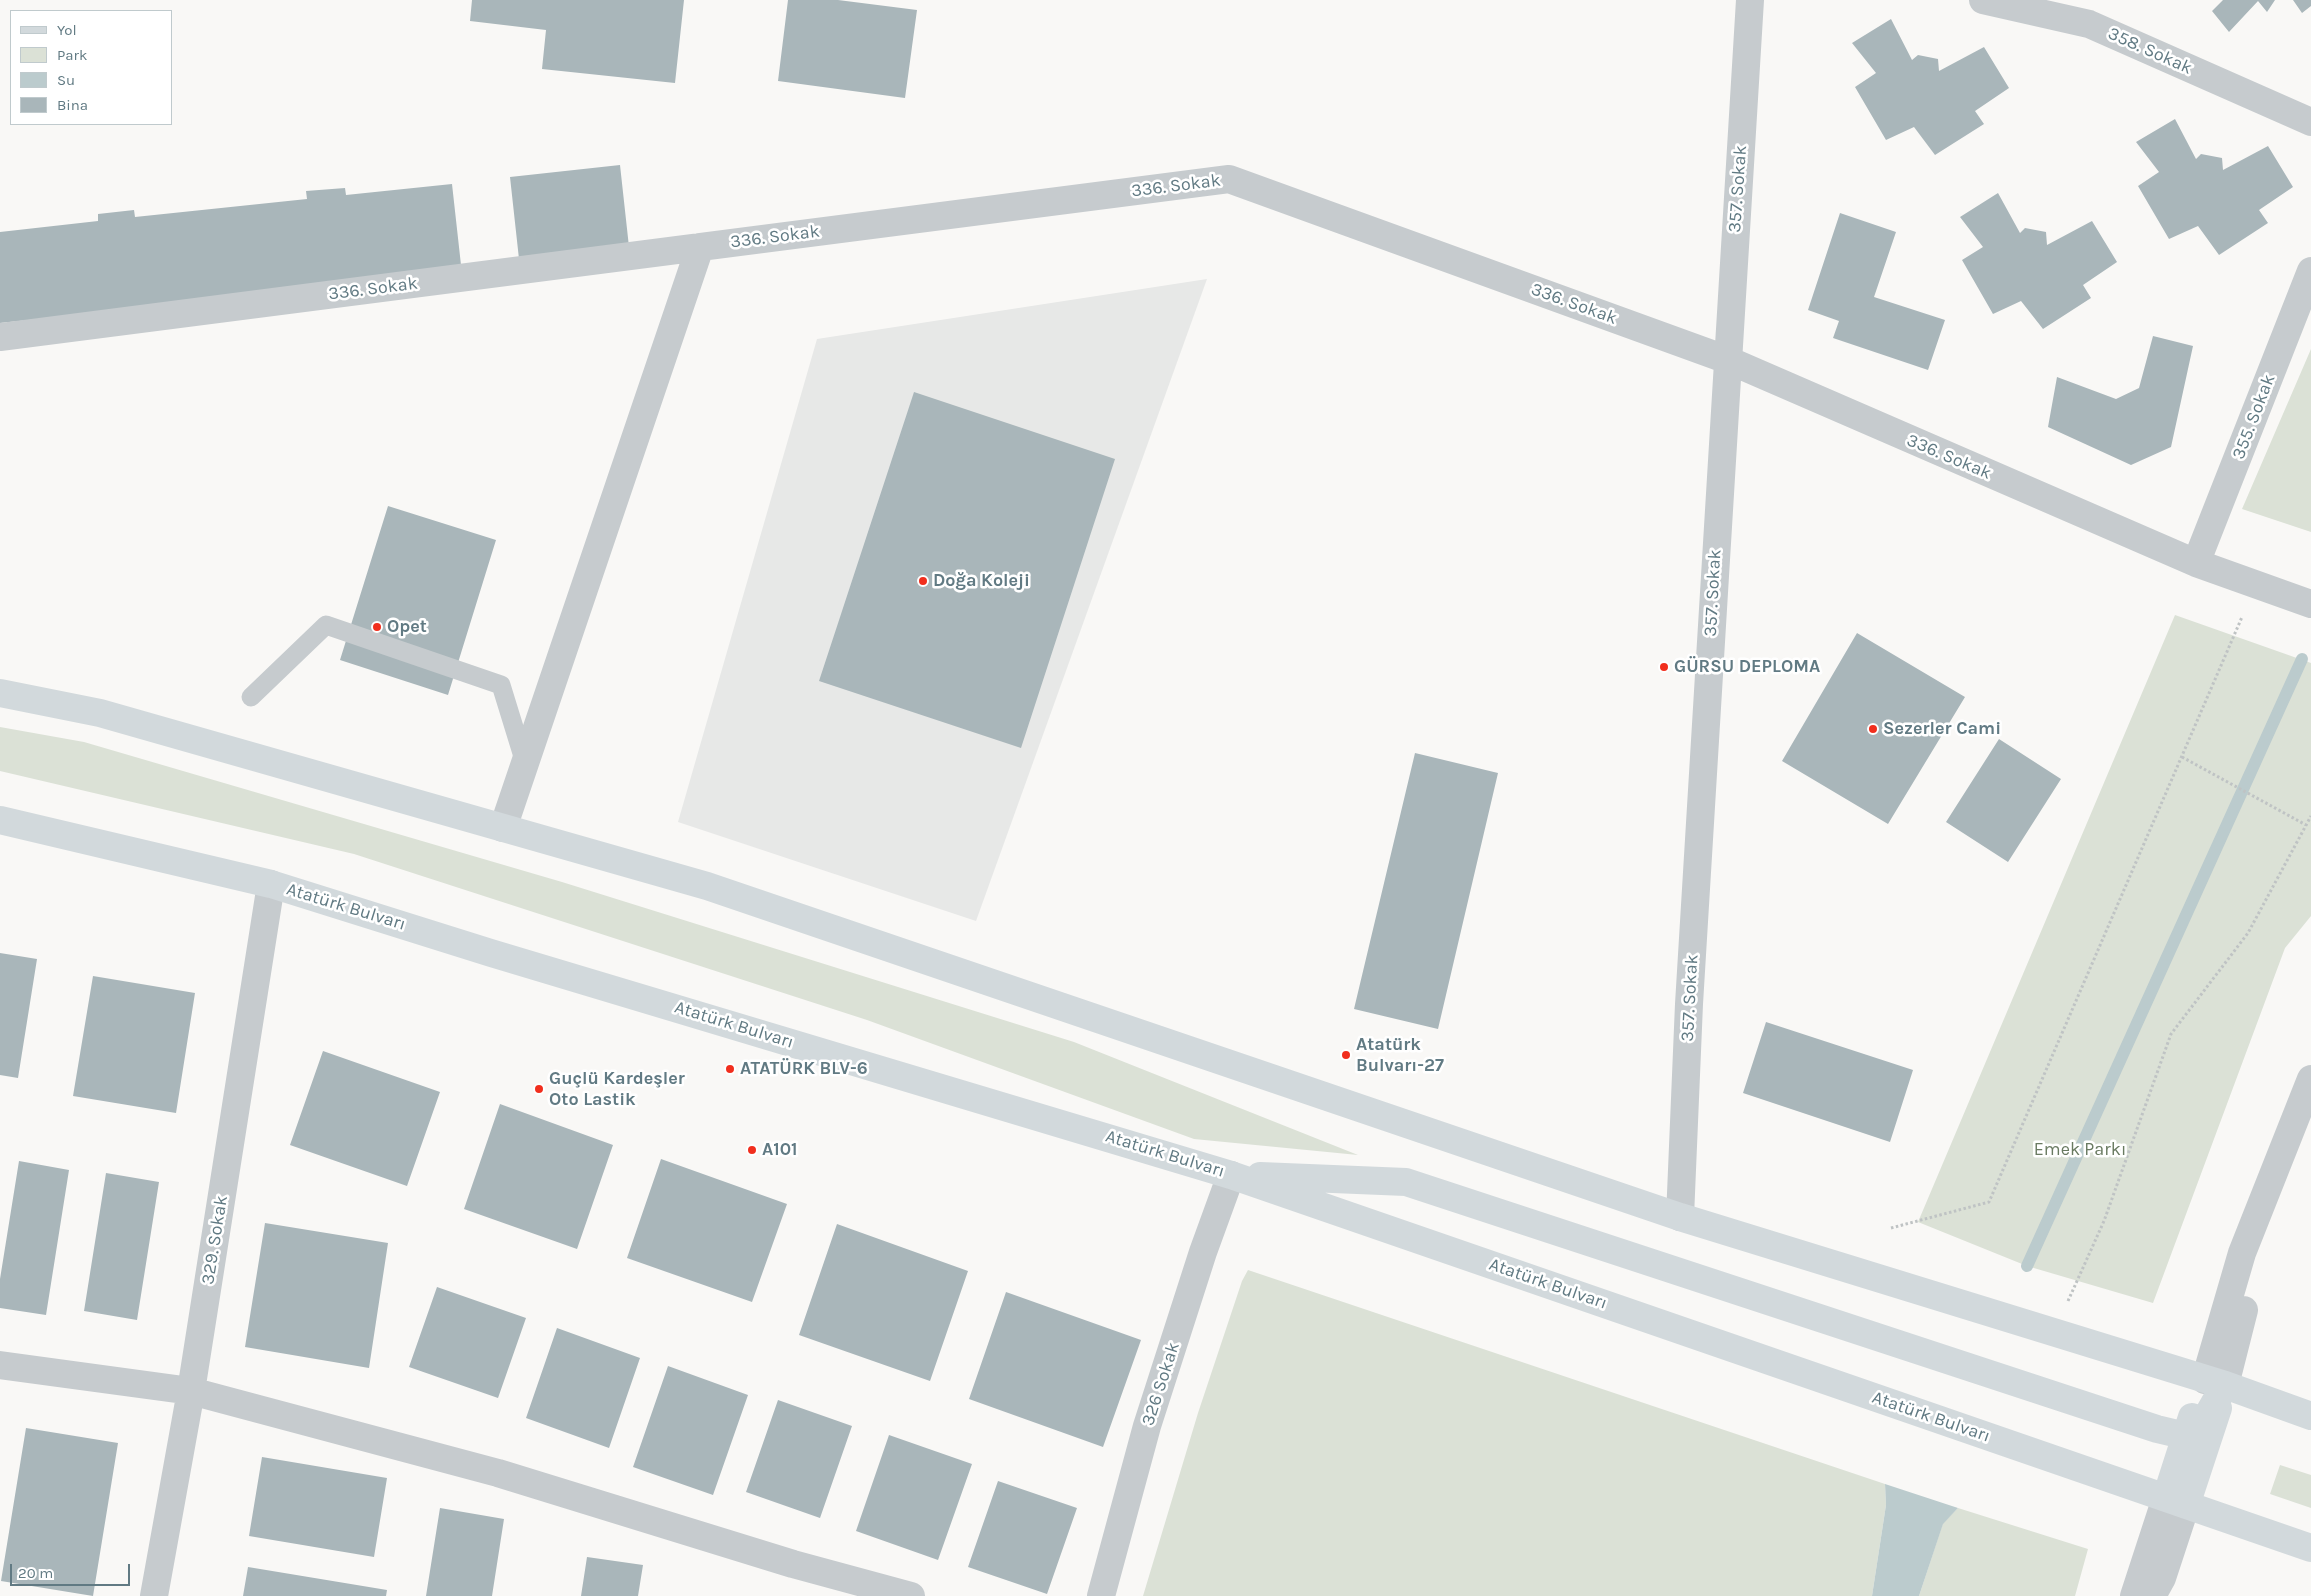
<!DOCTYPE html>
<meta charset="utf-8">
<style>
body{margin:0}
#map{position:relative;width:2311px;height:1596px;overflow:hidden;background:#f9f8f6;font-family:Karla,sans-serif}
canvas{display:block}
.legend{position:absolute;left:10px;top:10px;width:162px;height:115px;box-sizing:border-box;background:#fff;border:1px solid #c0cacd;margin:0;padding:6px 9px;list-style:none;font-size:15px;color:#617a83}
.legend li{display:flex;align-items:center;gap:10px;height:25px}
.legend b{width:25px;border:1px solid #c0cacd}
.scale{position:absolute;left:10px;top:1564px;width:120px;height:22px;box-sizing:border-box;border:2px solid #617a83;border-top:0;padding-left:6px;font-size:15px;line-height:18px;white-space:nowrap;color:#617a83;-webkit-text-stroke:4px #fff;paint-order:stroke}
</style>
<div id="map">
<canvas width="2311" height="1596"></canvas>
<ul class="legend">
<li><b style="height:6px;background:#d2d9dc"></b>Yol</li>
<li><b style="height:14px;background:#dbe1d6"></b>Park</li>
<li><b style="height:14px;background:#bbcbcd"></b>Su</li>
<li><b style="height:14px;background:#a9b6ba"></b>Bina</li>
</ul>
<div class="scale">20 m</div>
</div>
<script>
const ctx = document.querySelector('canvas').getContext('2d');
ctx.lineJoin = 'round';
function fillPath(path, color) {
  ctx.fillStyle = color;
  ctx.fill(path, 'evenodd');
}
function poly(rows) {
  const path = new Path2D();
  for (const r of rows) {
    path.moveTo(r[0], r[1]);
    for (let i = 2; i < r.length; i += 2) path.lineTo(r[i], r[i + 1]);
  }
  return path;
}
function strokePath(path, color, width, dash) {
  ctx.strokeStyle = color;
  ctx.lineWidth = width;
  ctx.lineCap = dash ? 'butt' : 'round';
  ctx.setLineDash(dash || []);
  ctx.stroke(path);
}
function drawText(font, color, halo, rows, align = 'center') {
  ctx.font = font + ' Karla,sans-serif';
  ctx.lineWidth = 5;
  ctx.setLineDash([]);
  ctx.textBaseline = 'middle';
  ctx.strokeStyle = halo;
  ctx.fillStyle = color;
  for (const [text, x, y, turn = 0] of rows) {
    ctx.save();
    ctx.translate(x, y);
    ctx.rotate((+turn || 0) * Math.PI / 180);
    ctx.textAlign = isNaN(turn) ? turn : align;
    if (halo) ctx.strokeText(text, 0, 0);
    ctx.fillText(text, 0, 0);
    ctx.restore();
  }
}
const built = poly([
 [1207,279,976,921,678,822,817,339]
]);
const green = poly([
 [2311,349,2311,532,2242,509],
 [2175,615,2311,663,2311,916,2285,948,2153,1303,2027,1266,1918,1222],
 [0,727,84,742,562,882,1074,1042,1358,1155,1194,1139,867,1020,354,854,0,771],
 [1248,1270,1885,1484,1886,1505,1872,1596,1143,1596,1198,1413,1242,1281],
 [2280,1465,2311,1475,2311,1508,2270,1494],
 [1958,1508,2088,1549,2075,1596,1919,1596,1943,1523]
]);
const water = poly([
 [1885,1484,1958,1508,1943,1524,1919,1596,1872,1596,1886,1505]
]);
const stream = poly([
 [2027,1266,2302,659]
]);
const building = poly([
 [472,0,684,0,675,83,542,69,546,30,470,21],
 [788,0,838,0,917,10,905,98,778,81],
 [2223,0,2275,0,2267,12,2258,1,2229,32,2212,11],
 [2293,0,2311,0,2311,6,2302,13],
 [1891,19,1912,60,1918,55,1938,59,1939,71,1984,47,2009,88,1975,111,1984,124,1935,155,1914,127,1886,140,1855,87,1876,73,1852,43],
 [2175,119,2196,159,2201,154,2222,158,2223,170,2268,146,2293,187,2259,210,2268,223,2219,255,2198,226,2169,239,2138,186,2159,172,2136,142],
 [620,165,629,247,519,259,510,177],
 [452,184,462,274,0,323,0,232,98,221,98,214,134,210,135,217,307,199,306,191,345,188,346,195],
 [1998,193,2020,233,2025,228,2046,232,2047,245,2092,221,2117,262,2083,285,2091,298,2043,329,2021,301,1993,314,1962,260,1983,247,1960,217],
 [1840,213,1896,232,1874,297,1945,320,1928,370,1833,338,1839,321,1808,310],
 [2153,336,2193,346,2171,447,2131,465,2048,427,2057,377,2116,399,2139,388],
 [914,392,1115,459,1021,748,819,681],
 [388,506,496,540,448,695,340,660],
 [1857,633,1965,697,1888,824,1782,761],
 [1999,739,2061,779,2008,862,1946,822],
 [1415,753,1498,773,1438,1029,1354,1009],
 [0,953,37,959,18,1078,0,1075],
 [93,976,195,993,176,1113,73,1096],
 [1766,1022,1913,1070,1890,1142,1743,1093],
 [323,1051,440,1092,407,1186,290,1145],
 [500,1104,613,1145,577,1249,464,1209],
 [661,1159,787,1204,752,1302,627,1258],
 [19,1161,69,1170,46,1315,0,1308,0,1279],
 [106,1173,159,1182,137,1320,84,1311],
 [265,1223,388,1243,369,1368,245,1347],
 [837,1224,968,1271,930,1381,799,1335],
 [437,1287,526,1318,498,1398,409,1367],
 [1006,1292,1141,1340,1103,1447,969,1399],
 [557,1328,640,1358,609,1448,526,1418],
 [668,1366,748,1395,713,1495,633,1467],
 [778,1400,852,1426,820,1518,746,1492],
 [26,1428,118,1443,93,1596,1,1581],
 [889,1435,972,1464,938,1560,856,1531],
 [262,1457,387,1478,374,1557,249,1536],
 [998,1481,1077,1508,1047,1594,968,1567],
 [440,1508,504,1519,492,1596,426,1596],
 [587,1557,643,1565,638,1596,581,1596],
 [248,1567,387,1590,386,1596,243,1596]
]);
const path = poly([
 [2182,757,2306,825],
 [1891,1228,1989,1202,2242,617],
 [2068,1301,2104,1221,2171,1034,2248,933,2311,816]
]);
const lane = poly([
 [251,697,326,625,501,685,525,763]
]);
const street = poly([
 [1983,0,2089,24,2311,122],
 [0,337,1229,179,1728,360,2196,563,2311,604],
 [2196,563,2311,271],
 [503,828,700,247],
 [1680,1217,1689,1004,1750,0],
 [0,1365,191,1391,498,1473,793,1564,911,1596],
 [2205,1380,2242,1253,2311,1079],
 [2225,1385,2244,1310],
 [154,1596,191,1391,271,884],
 [1101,1596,1147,1426,1203,1252,1231,1175],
 [2134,1596,2166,1498],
 [2152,1596,2162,1578,2186,1505]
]);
const primary = poly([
 [0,693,100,713,707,886,1680,1217,2225,1385,2311,1416],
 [0,820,271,884,491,953,1231,1175,2311,1548],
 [1260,1176,1406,1182,2157,1429,2178,1434,2186,1434,2202,1425,2225,1385],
 [2166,1498,2192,1417],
 [2186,1505,2218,1408]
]);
const markers = [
 [923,581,5,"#f12e1d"],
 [377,627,5,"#f12e1d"],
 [1664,667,5,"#f12e1d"],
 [1873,729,5,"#f12e1d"],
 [1346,1055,5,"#f12e1d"],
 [730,1069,5,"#f12e1d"],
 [539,1089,5,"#f12e1d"],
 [752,1150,5,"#f12e1d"]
];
const streetNames = [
 ["358. Sokak",2150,51,24],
 ["336. Sokak",1176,186,-7],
 ["357. Sokak",1738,189,-86],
 ["336. Sokak",775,237,-7],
 ["336. Sokak",373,289,-7],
 ["336. Sokak",1574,304,20],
 ["355. Sokak",2254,417,-69],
 ["336. Sokak",1949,457,23],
 ["357. Sokak",1713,593,-87],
 ["Atatürk Bulvarı",346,907,17],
 ["357. Sokak",1690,998,-87],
 ["Atatürk Bulvarı",734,1025,17],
 ["Atatürk Bulvarı",1165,1154,17],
 ["329. Sokak",215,1240,-81],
 ["Atatürk Bulvarı",1548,1284,19],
 ["326 Sokak",1161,1384,-72],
 ["Atatürk Bulvarı",1931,1417,19]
];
const poiNames = [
 ["Doğa Koleji",933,581],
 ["Opet",387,627],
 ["GÜRSU DEPLOMA",1674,667],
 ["Sezerler Cami",1883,729],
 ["Atatürk",1356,1045],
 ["Bulvarı-27",1356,1066],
 ["ATATÜRK BLV-6",740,1069],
 ["Guçlü Kardeşler",549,1079],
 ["Oto Lastik",549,1100],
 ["A101",762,1150]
];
const parkNames = [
 ["Emek Parkı",2080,1150]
];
fillPath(built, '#e7e8e7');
fillPath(green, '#dbe1d6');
fillPath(water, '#bbcbcd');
strokePath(stream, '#bbcbcd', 12);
fillPath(building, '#a9b6ba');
strokePath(path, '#bfc3c4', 3, [2.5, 2.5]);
strokePath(lane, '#c6cbce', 19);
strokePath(street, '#c6cbce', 28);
strokePath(primary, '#d2d9dc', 28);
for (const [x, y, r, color] of markers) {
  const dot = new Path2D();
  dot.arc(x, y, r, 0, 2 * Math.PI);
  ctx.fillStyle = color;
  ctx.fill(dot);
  strokePath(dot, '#fff', 2);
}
drawText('18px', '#617a83', '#fff', streetNames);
drawText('bold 18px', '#617a83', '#fff', poiNames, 'left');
drawText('18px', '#697a61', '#fff', parkNames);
</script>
